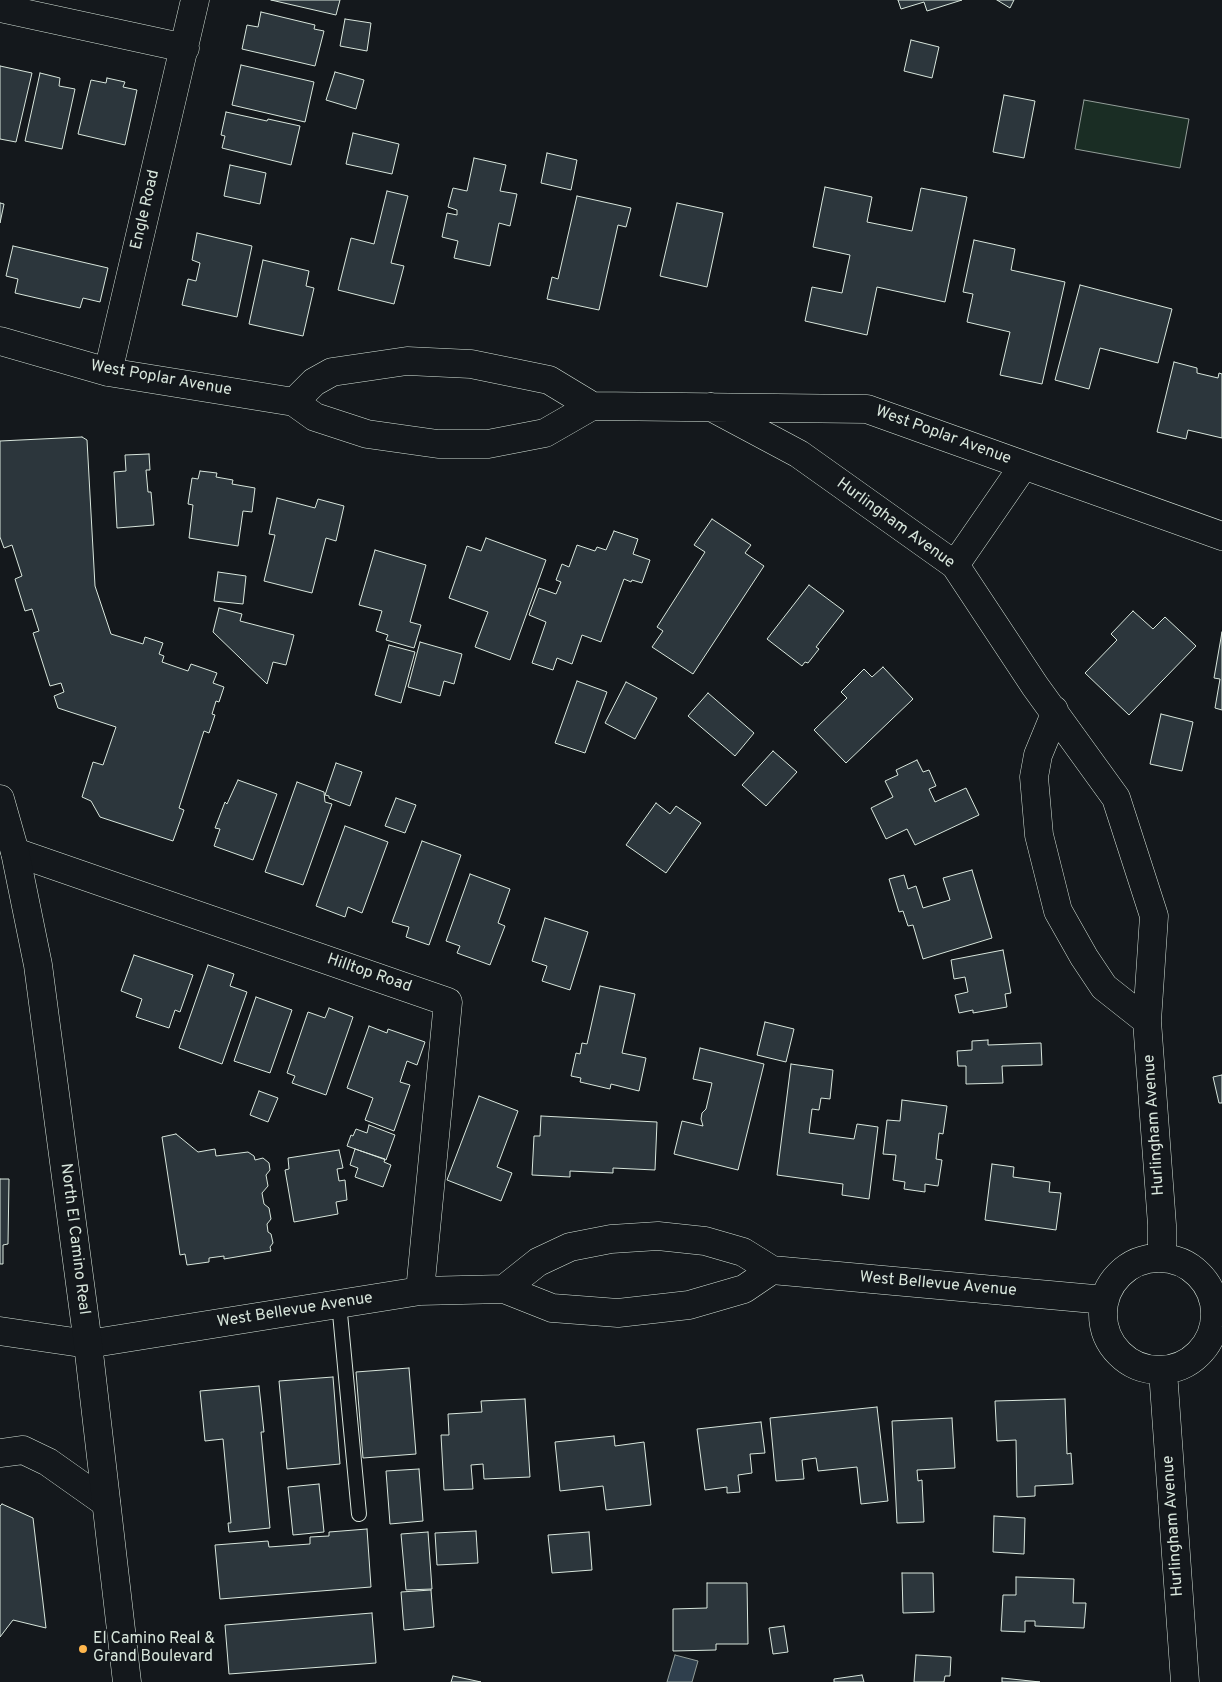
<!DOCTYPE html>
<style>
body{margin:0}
canvas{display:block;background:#14181c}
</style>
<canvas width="1222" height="1682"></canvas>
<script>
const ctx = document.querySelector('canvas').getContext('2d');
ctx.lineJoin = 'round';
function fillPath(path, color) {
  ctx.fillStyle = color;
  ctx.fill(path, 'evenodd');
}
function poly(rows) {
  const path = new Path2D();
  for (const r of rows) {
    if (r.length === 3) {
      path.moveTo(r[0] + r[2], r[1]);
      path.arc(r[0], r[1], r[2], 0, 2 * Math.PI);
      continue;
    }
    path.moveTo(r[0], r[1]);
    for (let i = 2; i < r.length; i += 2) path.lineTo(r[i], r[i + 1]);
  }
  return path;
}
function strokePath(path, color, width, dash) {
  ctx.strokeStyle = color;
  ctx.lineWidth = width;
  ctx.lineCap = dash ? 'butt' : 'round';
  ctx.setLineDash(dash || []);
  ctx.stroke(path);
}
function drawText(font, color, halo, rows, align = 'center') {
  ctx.font = font + ' Overpass,sans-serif';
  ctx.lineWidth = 4;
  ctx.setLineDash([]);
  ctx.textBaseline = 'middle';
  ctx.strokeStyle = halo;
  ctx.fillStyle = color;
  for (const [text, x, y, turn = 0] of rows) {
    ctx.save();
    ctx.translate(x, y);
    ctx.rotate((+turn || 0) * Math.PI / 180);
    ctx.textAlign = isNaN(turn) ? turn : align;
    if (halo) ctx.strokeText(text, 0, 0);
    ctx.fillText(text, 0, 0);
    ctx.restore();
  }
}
const green = poly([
 [1084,100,1189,119,1180,168,1075,149,1084,100]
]);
const water = poly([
 [675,1655,698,1661,692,1682,667,1682,675,1655]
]);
const building = poly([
 [271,0,340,0,336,15,271,0],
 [898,0,962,0,927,11,924,2,901,9,898,0],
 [997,0,1014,0,1010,8,997,0],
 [261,12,315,25,314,29,324,31,315,66,242,49,247,25,258,27,261,12],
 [345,19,371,23,367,51,340,46,345,19],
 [911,40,939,47,932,78,904,71,911,40],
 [241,65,314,82,305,122,232,105,241,65],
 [0,66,32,73,16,142,0,139,0,66],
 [335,72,364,80,356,109,326,100,335,72],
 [40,73,60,78,59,86,75,89,62,149,25,141,40,73],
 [107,78,125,82,123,87,137,90,125,145,78,134,91,80,106,83,107,78],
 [1004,95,1035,101,1024,158,993,152,1004,95],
 [226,112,267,121,268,119,300,126,291,165,222,148,225,136,221,135,226,112],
 [353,133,399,144,392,174,346,164,353,133],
 [547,153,577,160,571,190,541,183,547,153],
 [474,158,506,165,500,191,517,194,510,226,499,223,490,266,454,258,458,241,442,237,447,213,457,215,457,210,448,207,453,188,467,191,474,158],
 [230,165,266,173,260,204,224,196,230,165],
 [825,187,872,197,867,222,912,231,921,188,967,197,945,302,877,287,867,335,805,321,812,287,842,293,850,255,813,247,825,187],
 [387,191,408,196,391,263,404,266,394,304,338,290,351,238,374,244,387,191],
 [577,196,631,208,626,227,618,225,599,310,547,299,552,277,558,279,577,196],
 [0,203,4,204,0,223,0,203],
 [677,203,723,213,707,287,660,276,677,203],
 [197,233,252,246,237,317,182,305,188,279,196,281,200,263,192,260,197,233],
 [974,240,1015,249,1011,270,1065,282,1042,384,1000,375,1010,332,967,322,973,294,963,292,974,240],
 [13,246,108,268,100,302,83,298,80,308,15,293,18,279,6,276,13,246],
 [263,260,309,271,306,286,314,288,303,336,249,324,263,260],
 [1080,285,1172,309,1158,363,1100,348,1089,389,1055,380,1080,285],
 [1174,362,1197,368,1197,373,1218,378,1219,373,1222,374,1222,438,1188,430,1186,439,1157,432,1174,362],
 [82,437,87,440,95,586,111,634,143,644,145,637,163,643,159,654,164,656,162,662,188,671,191,664,217,673,213,683,224,687,219,702,216,701,212,714,215,715,209,733,204,731,179,808,184,810,173,841,100,817,91,801,82,797,93,762,103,765,116,727,58,708,54,696,64,692,61,683,50,686,33,633,39,631,32,609,25,611,15,579,22,576,12,545,4,548,0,537,0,441,82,437],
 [149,454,150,470,146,470,148,492,151,492,154,525,117,528,114,472,126,471,125,455,149,454],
 [200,471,217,473,216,477,233,480,232,484,255,488,252,512,243,511,238,546,189,538,193,505,188,504,192,478,198,479,200,471],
 [277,498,315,508,318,499,344,506,336,541,326,538,312,593,264,581,275,535,269,534,277,498],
 [712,519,751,545,745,553,764,566,693,674,652,647,663,631,657,627,705,552,694,545,712,519],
 [614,531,638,539,633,554,650,560,642,583,632,580,631,582,624,579,601,642,582,635,572,664,557,658,553,670,532,663,546,622,529,615,539,588,556,594,561,582,556,580,562,564,569,567,577,545,595,551,597,547,606,550,614,531],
 [486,538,546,560,510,660,475,647,488,612,449,598,467,546,481,551,486,538],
 [375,550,426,565,410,622,421,625,414,648,386,640,388,635,376,631,382,611,359,605,375,550],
 [218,572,246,576,243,604,214,601,218,572],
 [809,585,844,611,816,647,819,649,808,663,805,662,802,666,767,639,809,585],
 [219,608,242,614,240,621,294,635,286,665,273,662,267,684,213,632,219,608],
 [1133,611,1153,629,1165,617,1196,646,1129,715,1085,673,1117,640,1111,634,1133,611],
 [1222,632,1222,710,1215,708,1220,679,1214,678,1222,632],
 [420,642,462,654,454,684,444,681,440,696,408,687,420,642],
 [389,645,415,652,401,703,375,695,389,645],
 [883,667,913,699,846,763,814,730,847,698,841,692,864,669,872,677,883,667],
 [577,681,607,692,585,753,555,743,577,681],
 [626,682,657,698,635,739,605,723,626,682],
 [708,693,754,733,735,756,688,716,708,693],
 [1161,714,1193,722,1182,771,1150,764,1161,714],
 [773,751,797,772,766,806,742,785,773,751],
 [917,760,923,772,929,770,936,786,929,789,935,802,966,788,979,815,915,845,907,829,886,839,871,808,893,797,885,781,898,775,896,770,917,760],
 [336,763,362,772,350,806,329,798,329,796,325,795,336,763],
 [238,780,277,794,253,860,214,846,220,829,215,828,225,802,227,804,238,780],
 [297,782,324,792,325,802,332,804,303,885,265,872,297,782],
 [396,798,416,805,405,833,385,826,396,798],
 [656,803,670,814,676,806,701,823,666,873,626,845,656,803],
 [345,826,388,842,362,913,348,907,345,917,316,906,345,826],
 [422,841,461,855,429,945,406,937,409,927,392,922,422,841],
 [972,870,992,938,923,959,913,925,908,926,903,911,899,912,889,879,904,875,908,889,916,886,923,908,950,900,943,878,972,870],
 [470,874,510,889,498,923,505,926,490,965,457,953,460,946,446,941,470,874],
 [545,918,588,932,570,990,542,981,547,966,532,961,545,918],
 [1003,950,1011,993,1005,994,1007,1007,973,1013,973,1010,959,1013,955,995,968,992,965,977,954,979,951,960,1003,950],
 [134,955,193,975,180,1012,175,1010,169,1028,136,1017,142,999,121,991,134,955],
 [208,965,234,974,230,986,247,992,222,1064,179,1048,208,965],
 [600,986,635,994,622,1053,646,1058,639,1091,611,1084,610,1089,580,1082,581,1078,571,1076,576,1053,580,1054,582,1043,587,1044,600,986],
 [256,997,292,1010,270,1073,234,1061,256,997],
 [329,1008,353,1017,326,1095,292,1083,295,1076,287,1073,308,1012,325,1018,329,1008],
 [765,1022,794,1029,786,1062,757,1055,765,1022],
 [369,1026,387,1033,388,1029,425,1042,417,1065,407,1061,400,1082,410,1085,394,1131,365,1120,373,1098,347,1088,369,1026],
 [988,1040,988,1045,1041,1043,1042,1065,1002,1066,1003,1083,966,1084,966,1066,958,1066,957,1051,972,1050,972,1041,988,1040],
 [700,1048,764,1064,738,1170,674,1154,682,1121,703,1126,701,1119,702,1113,706,1109,712,1083,693,1079,700,1048],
 [791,1064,833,1070,830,1099,821,1098,819,1110,812,1109,809,1133,854,1139,857,1124,878,1127,869,1199,842,1195,843,1184,777,1175,791,1064],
 [1222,1075,1222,1103,1219,1103,1213,1077,1222,1075],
 [259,1091,278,1098,268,1122,250,1115,259,1091],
 [479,1096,518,1111,497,1167,512,1173,501,1201,447,1180,479,1096],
 [902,1100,947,1106,943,1134,939,1133,936,1159,942,1160,938,1186,925,1184,925,1192,904,1189,905,1182,893,1180,896,1155,883,1154,887,1120,900,1121,902,1100],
 [541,1116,657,1122,655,1170,613,1168,613,1173,570,1171,570,1177,532,1175,534,1136,540,1136,541,1116],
 [369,1125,395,1135,386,1160,347,1146,351,1135,353,1136,356,1129,367,1133,369,1125],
 [176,1134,198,1152,215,1149,216,1156,248,1152,254,1156,255,1160,263,1158,269,1163,270,1170,266,1175,268,1186,262,1193,264,1204,269,1208,271,1219,267,1224,268,1232,271,1234,273,1243,270,1247,271,1251,224,1259,224,1256,209,1258,209,1262,187,1265,185,1254,180,1255,162,1137,176,1134],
 [355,1149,385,1159,384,1162,391,1165,383,1187,355,1177,358,1168,350,1165,355,1149],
 [339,1150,343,1168,337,1169,339,1181,345,1180,347,1200,336,1202,338,1214,294,1222,285,1170,289,1169,288,1158,339,1150],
 [992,1164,1014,1167,1013,1177,1050,1182,1049,1192,1061,1193,1056,1230,985,1220,992,1164],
 [0,1179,9,1179,8,1244,3,1245,3,1264,0,1264,0,1179],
 [409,1368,416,1454,363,1458,356,1372,409,1368],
 [333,1377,340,1464,287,1469,279,1381,333,1377],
 [259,1386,264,1432,261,1432,270,1528,229,1532,228,1523,231,1523,223,1439,205,1441,200,1391,259,1386],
 [525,1399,530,1477,484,1479,483,1464,471,1465,473,1489,444,1490,441,1435,449,1435,448,1414,482,1412,481,1401,525,1399],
 [1065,1399,1067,1454,1071,1453,1073,1484,1035,1486,1035,1496,1017,1497,1016,1440,997,1441,995,1401,1065,1399],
 [877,1407,888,1501,861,1504,857,1467,818,1471,816,1458,802,1460,804,1479,776,1481,770,1418,877,1407],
 [952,1418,955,1468,917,1470,918,1481,922,1480,924,1522,897,1523,892,1421,952,1418],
 [761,1422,765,1453,750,1454,752,1473,738,1475,740,1492,727,1493,727,1487,705,1490,697,1429,761,1422],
 [614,1436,615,1446,644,1442,651,1505,606,1510,603,1486,560,1491,555,1442,614,1436],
 [419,1469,423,1521,390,1524,386,1471,419,1469],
 [319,1484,324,1532,293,1535,288,1487,319,1484],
 [2,1504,33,1518,46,1628,13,1620,0,1637,0,1506,2,1504],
 [994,1516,1025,1518,1024,1554,993,1552,994,1516],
 [367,1529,371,1587,220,1599,215,1545,268,1541,269,1547,310,1544,310,1537,329,1536,329,1532,367,1529],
 [476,1531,478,1563,437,1565,435,1533,476,1531],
 [428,1532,432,1589,406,1590,401,1534,428,1532],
 [589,1532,592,1570,552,1573,548,1535,589,1532],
 [902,1573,933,1573,934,1612,903,1613,902,1573],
 [1016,1577,1074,1579,1073,1603,1086,1603,1084,1628,1035,1626,1035,1621,1025,1621,1025,1632,1001,1631,1003,1595,1016,1595,1016,1577],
 [707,1583,747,1583,748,1644,716,1644,716,1650,673,1651,673,1609,707,1608,707,1583],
 [431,1590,434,1627,404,1630,401,1592,431,1590],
 [372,1613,376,1663,229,1674,225,1625,372,1613],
 [784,1626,788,1652,773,1654,769,1628,784,1626],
 [916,1655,951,1657,950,1676,945,1676,944,1682,914,1682,916,1655],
 [862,1675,864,1682,834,1682,834,1679,862,1675],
 [453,1676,481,1682,451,1682,453,1676],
 [1002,1678,1040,1682,1002,1682,1002,1678]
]);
const lane = poly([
 [339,1303,359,1514]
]);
const street = poly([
 [0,8,185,48],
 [0,341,108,372,294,402,315,417,367,434,438,444,488,444,545,433,592,406],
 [108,372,195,0],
 [294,402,314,382,332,372,407,361,471,364,549,380,592,406,867,409,1222,536],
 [711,407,799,454,955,565,1035,686,1116,798,1154,916,1147,1021,1162,1225,1162,1258],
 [955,565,1024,465],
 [1054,710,1052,721,1038,755,1034,777,1039,835,1058,911,1084,957,1104,987,1147,1021],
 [15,852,448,1002,420,1291],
 [1159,1314,56],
 [504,1289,538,1262,570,1247,611,1239,658,1236,705,1241,743,1252,772,1270,1105,1300],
 [0,1331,88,1344,420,1291,504,1289,552,1308,618,1313,689,1305,744,1289,772,1270],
 [1163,1371,1185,1682],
 [0,1453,23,1450,48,1462,106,1503]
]);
const primary = poly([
 [0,799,15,852,38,965,88,1344,127,1682]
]);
const markers = [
 [83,1649,5,"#ffb74d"]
];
const streetNames = [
 ["Engle Road",146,210,-77],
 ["West Poplar Avenue",161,379,10],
 ["West Poplar Avenue",943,436,20],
 ["Hurlingham Avenue",895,524,36],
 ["Hilltop Road",369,974,19],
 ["Hurlingham Avenue",1155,1125,-94],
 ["North El Camino Real",74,1239,83],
 ["West Bellevue Avenue",938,1285,5],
 ["West Bellevue Avenue",295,1311,-9],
 ["Hurlingham Avenue",1174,1526,-94]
];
const poiNames = [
 ["El Camino Real &",93,1640],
 ["Grand Boulevard",93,1658]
];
fillPath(green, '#1a2d24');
strokePath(green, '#939e99', 1);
fillPath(water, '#2f3f4d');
strokePath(water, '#939e99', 1);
fillPath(building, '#2c363c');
strokePath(building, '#d8e6dc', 1);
strokePath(lane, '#d8e6dc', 16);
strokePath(street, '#d8e6dc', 29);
strokePath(primary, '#d8e6dc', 29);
strokePath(lane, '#14181c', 14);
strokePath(street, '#14181c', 28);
strokePath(primary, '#14181c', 28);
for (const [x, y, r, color] of markers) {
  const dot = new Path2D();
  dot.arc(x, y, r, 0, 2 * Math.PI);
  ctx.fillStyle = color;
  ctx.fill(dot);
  strokePath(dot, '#14181c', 2);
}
drawText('16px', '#d8e6dc', '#14181c', streetNames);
drawText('16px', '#d8e6dc', '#14181c', poiNames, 'left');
</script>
